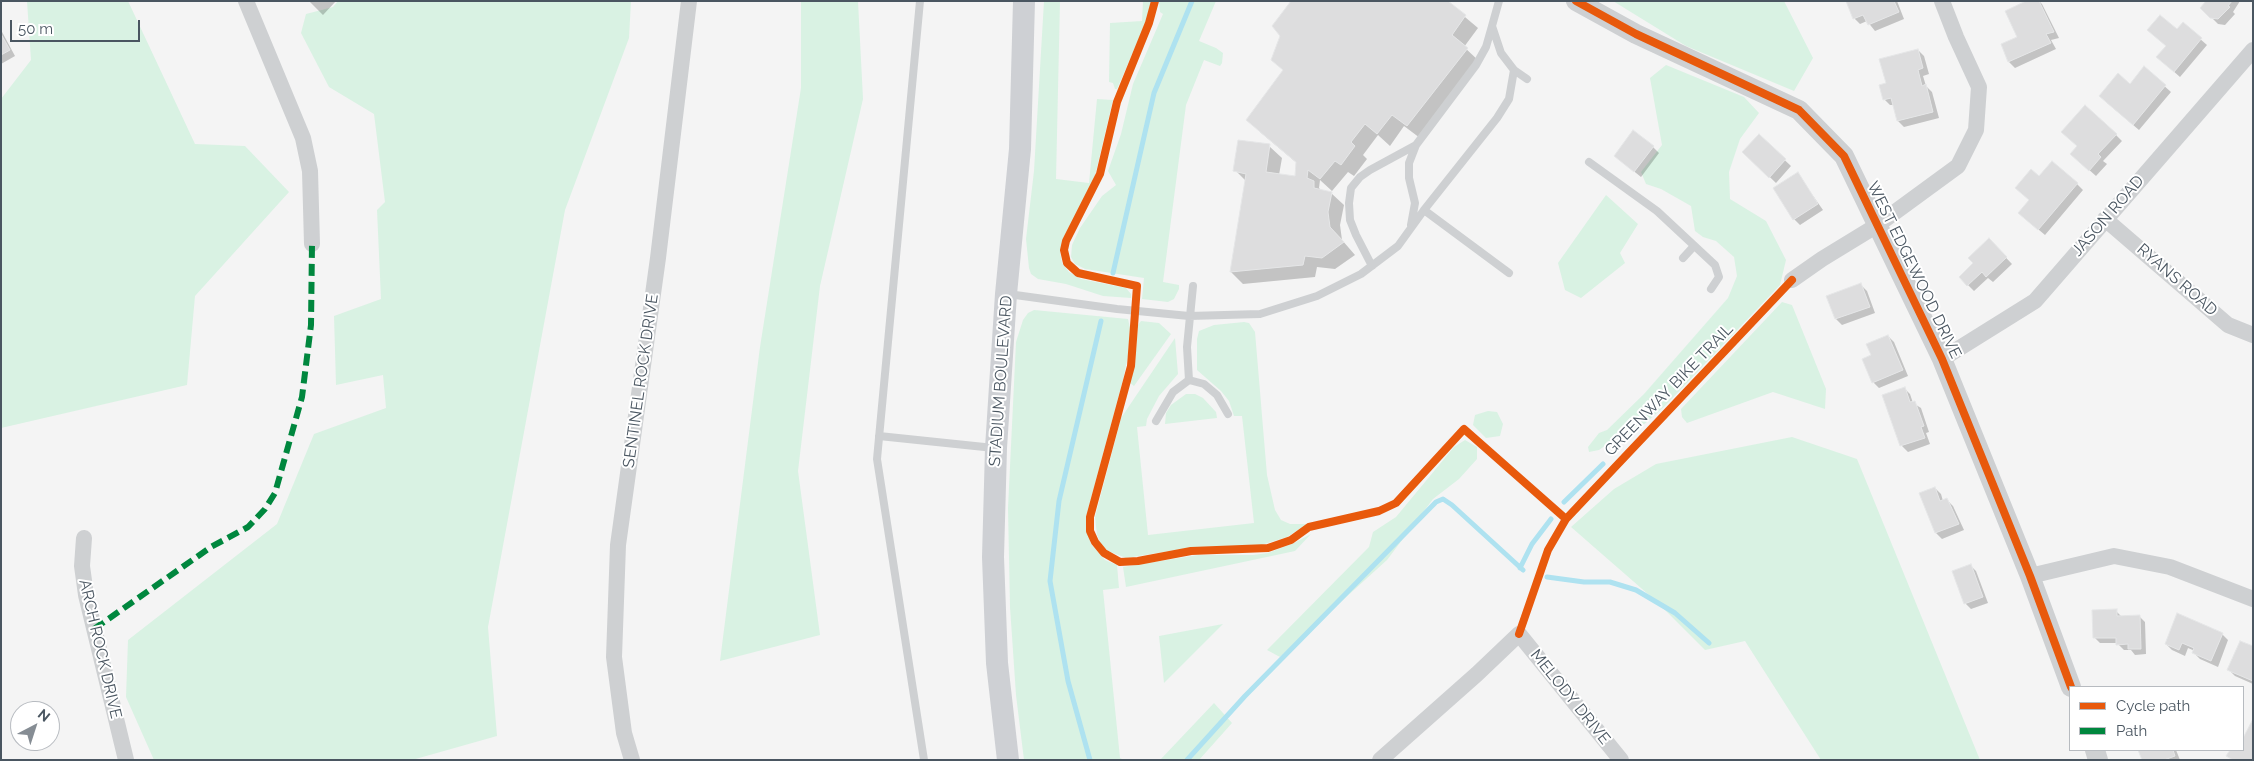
<!DOCTYPE html>
<style>
body{margin:0}
#map{position:relative;width:2254px;height:761px;overflow:hidden;background:#f4f4f4;font-family:Raleway,sans-serif}
canvas{display:block}
.frame{position:absolute;inset:0;border:2px solid #4a5661;pointer-events:none}
.legend{position:absolute;left:2069px;top:686px;width:175px;height:65px;box-sizing:border-box;background:#fff;border:1px solid #b7bbc0;margin:0;padding:6px 9px;list-style:none;font-size:15px;color:#4a5661}
.legend li{display:flex;align-items:center;gap:10px;height:25px}
.legend b{width:25px;border:1px solid #b7bbc0}
.north{position:absolute;left:10px;top:701px;width:50px;height:50px;box-sizing:border-box;background:#fff;border:1px solid #b7bbc0;border-radius:50%;rotate:40deg;font-size:14px;font-weight:700;line-height:20px;text-align:center;color:#4a5661}
.north::after{content:'';display:block;margin:auto;width:18px;height:22px;background:#868d94;clip-path:polygon(50% 0,100% 100%,50% 72%,0 100%)}
.scale{position:absolute;left:10px;top:20px;width:130px;height:22px;box-sizing:border-box;border:2px solid #4a5661;border-top:0;padding-left:6px;font-size:15px;line-height:18px;white-space:nowrap;color:#4a5661;-webkit-text-stroke:4px #fff;paint-order:stroke}
</style>
<div id="map">
<canvas width="2254" height="761"></canvas>
<div class="frame"></div>
<ul class="legend">
<li><b style="height:6px;background:#e8590c"></b>Cycle path</li>
<li><b style="height:6px;background:#00873e"></b>Path</li>
</ul>
<div class="north">N</div>
<div class="scale">50 m</div>
</div>
<script>
const ctx = document.querySelector('canvas').getContext('2d');
ctx.lineJoin = 'round';
function fillPath(path, color) {
  ctx.fillStyle = color;
  ctx.fill(path, 'evenodd');
}
function poly(rows) {
  const path = new Path2D();
  for (const r of rows) {
    path.moveTo(r[0], r[1]);
    for (let i = 2; i < r.length; i += 2) path.lineTo(r[i], r[i + 1]);
  }
  return path;
}
function strokePath(path, color, width, dash) {
  ctx.strokeStyle = color;
  ctx.lineWidth = width;
  ctx.lineCap = dash ? 'butt' : 'round';
  ctx.setLineDash(dash || []);
  ctx.stroke(path);
}
function drawText(font, color, halo, rows, align = 'center') {
  ctx.font = font + ' Raleway,sans-serif';
  ctx.lineWidth = 4;
  ctx.setLineDash([]);
  ctx.textBaseline = 'middle';
  ctx.strokeStyle = halo;
  ctx.fillStyle = color;
  for (const [text, x, y, turn = 0] of rows) {
    ctx.save();
    ctx.translate(x, y);
    ctx.rotate((+turn || 0) * Math.PI / 180);
    ctx.textAlign = isNaN(turn) ? turn : align;
    if (halo) ctx.strokeText(text, 0, 0);
    ctx.fillText(text, 0, 0);
    ctx.restore();
  }
}
const green = poly([
 [27,1,128,1,195,144,245,146,289,192,195,296,187,385,1,428,1,99,31,60],
 [338,1,631,1,629,38,565,210,488,627,497,736,412,760,154,760,126,697,128,640,277,524,314,434,386,408,383,375,336,385,334,316,381,299,377,210,385,202,374,114,329,87,301,33,306,14,333,7],
 [801,1,858,1,863,99,820,286,798,471,820,635,720,661,760,347,801,88],
 [1044,1,1060,1,1056,179,1089,183,1097,99,1113,100,1094,180,1062,241,1060,252,1062,263,1069,272,1081,279,1126,288,1131,294,1131,298,1103,296,1066,284,1038,279,1031,274,1029,268,1026,239,1034,171],
 [1143,1,1151,1,1147,20,1117,89,1115,89,1113,83,1109,82,1110,23,1142,21],
 [1159,1,1216,1,1199,41,1216,48,1223,53,1222,63,1220,66,1204,60,1186,105,1163,282,1179,285,1179,289,1174,299,1168,302,1142,299,1144,278,1085,269,1075,264,1071,257,1072,245,1080,228,1102,196,1116,185,1108,171,1121,134,1133,84,1163,14,1160,12],
 [1613,1,1784,1,1813,58,1794,91,1686,46],
 [1666,65,1744,97,1759,113,1740,139,1729,172,1730,199,1766,221,1786,260,1780,285,1664,407,1635,432,1616,438,1599,450,1589,452,1588,447,1599,433,1607,430,1644,394,1728,298,1737,276,1734,257,1716,241,1703,237,1695,231,1691,206,1661,189,1646,184,1641,172,1662,145,1650,78],
 [1606,195,1638,224,1620,253,1625,263,1581,298,1565,290,1558,263],
 [1782,302,1792,305,1826,389,1825,409,1773,392,1687,423,1682,417,1681,409],
 [1034,310,1128,319,1130,328,1128,356,1123,380,1086,517,1086,528,1091,544,1105,560,1117,565,1119,588,1103,590,1120,758,1124,760,1024,760,1016,695,1010,607,1008,508,1016,342,1023,320,1028,313],
 [1141,321,1159,323,1171,334,1134,386,1130,383,1135,364,1138,325],
 [1244,322,1249,323,1255,332,1267,475,1275,510,1281,520,1290,524,1307,524,1287,537,1258,546,1195,547,1126,558,1108,551,1101,544,1097,535,1095,517,1121,418,1175,338,1178,374,1159,396,1147,419,1146,426,1137,427,1148,535,1254,523,1242,416,1234,416,1229,401,1221,391,1197,370,1197,339,1199,331,1214,325],
 [1186,394,1195,394,1203,398,1216,412,1217,418,1165,424,1166,413,1171,405],
 [1488,411,1497,412,1503,424,1500,436,1486,438,1473,425,1475,415],
 [1792,437,1857,459,1980,760,1821,760,1745,641,1705,650,1657,602,1571,527,1614,489,1656,464],
 [1465,440,1477,447,1477,459,1459,479,1433,499,1387,560,1280,657,1267,650,1369,547,1373,532,1396,517,1454,447],
 [1311,534,1295,551,1126,587,1123,567,1198,555,1253,555,1268,553,1294,543],
 [1223,624,1164,683,1159,636],
 [1214,703,1232,723,1199,760,1160,760]
]);
const shadow = poly([
 [309,1,336,1,323,15],
 [1446,1,1478,28,1464,47,1479,61,1420,138,1404,126,1390,146,1378,135,1363,155,1367,159,1354,176,1348,172,1332,191,1320,180,1319,188,1323,192,1331,193,1344,205,1340,225,1342,240,1355,255,1335,269,1317,267,1315,277,1243,284,1231,272,1246,181,1235,170,1269,146,1282,158,1279,175,1297,177,1298,164,1260,132,1284,71,1273,60],
 [1847,1,1897,1,1904,19,1875,31,1867,21,1860,24,1854,18],
 [2029,1,2039,1,2042,4,2059,38,2051,40,2056,49,2015,68,2009,62,2019,37],
 [2207,1,2240,1,2233,12,2235,14,2225,25,2218,24,2202,8],
 [2183,24,2207,45,2180,77,2164,63,2167,46],
 [1,30,15,56,1,64],
 [1918,50,1924,56,1929,74,1923,76,1926,86,1932,92,1939,118,1904,127,1898,121,1894,105,1890,105,1884,99,1887,84],
 [2144,68,2171,92,2139,130,2106,102,2130,85],
 [2116,135,2122,141,2103,161,2107,164,2096,176,2078,160],
 [1759,136,1791,166,1776,183,1744,152],
 [1653,147,1659,153,1641,177,1615,156],
 [1797,173,1823,210,1800,225,1794,219],
 [2039,178,2077,184,2083,190,2045,235,2026,219],
 [1989,240,2012,264,1993,282,1988,278,1974,291,1960,277,1975,263],
 [1861,285,1867,291,1875,313,1842,325,1836,319],
 [1888,336,1894,342,1908,376,1879,388,1873,382,1872,356],
 [1904,388,1910,394,1913,403,1921,408,1929,432,1926,433,1930,444,1908,452,1902,446,1884,395],
 [1935,488,1941,494,1943,501,1947,500,1953,506,1964,530,1942,539,1936,533,1921,494],
 [1970,565,1976,571,1988,603,1971,609,1965,603],
 [2116,611,2122,617,2139,616,2145,622,2146,654,2135,655,2131,650,2124,650,2117,643,2100,643,2094,637],
 [2222,634,2228,640,2218,667,2200,659,2194,653,2195,651,2188,648,2185,656,2172,650,2166,644],
 [2253,648,2253,684,2235,676,2229,670],
 [2139,750,2176,750,2180,760,2143,760]
]);
const stream = poly([
 [1113,273,1154,93,1192,1],
 [1564,502,1603,464],
 [1520,568,1532,544,1551,519],
 [1547,577,1584,582,1610,582,1636,590,1675,613,1709,643],
 [1090,760,1068,681,1050,581,1059,501,1101,321],
 [1187,760,1245,696,1436,502,1443,499,1452,505,1523,570]
]);
const building = poly([
 [1291,1,1448,1,1466,15,1452,35,1468,48,1407,126,1392,115,1377,134,1365,124,1351,142,1355,146,1341,165,1335,161,1320,179,1308,170,1307,178,1314,181,1314,188,1332,192,1328,212,1330,227,1344,242,1322,258,1305,256,1303,265,1230,272,1246,174,1233,171,1238,140,1270,144,1266,172,1295,176,1296,162,1246,120,1283,70,1271,60,1280,36,1272,26,1291,1],
 [1846,1,1894,1,1899,12,1868,25,1863,15,1853,19,1846,1],
 [2026,1,2039,1,2054,32,2046,34,2051,43,2008,62,2001,44,2017,37,2005,11,2026,1],
 [2206,1,2232,1,2228,6,2230,7,2218,19,2210,18,2200,8,2206,1],
 [2160,15,2177,29,2183,22,2202,38,2174,72,2156,57,2166,46,2147,30,2160,15],
 [1,34,10,50,1,55,1,34],
 [1918,49,1923,68,1918,70,1922,86,1926,84,1933,112,1897,121,1891,98,1883,100,1879,85,1886,83,1879,59,1918,49],
 [2144,66,2166,85,2133,125,2099,96,2118,73,2130,84,2144,66],
 [2085,105,2117,134,2098,154,2101,157,2089,171,2070,154,2077,146,2061,132,2085,105],
 [1633,130,1654,146,1634,172,1614,156,1633,130],
 [1759,134,1786,159,1769,178,1742,152,1759,134],
 [2052,161,2078,183,2038,230,2018,213,2029,200,2015,188,2031,169,2039,176,2052,161],
 [1798,172,1818,204,1793,220,1773,188,1798,172],
 [1989,238,2007,257,1986,277,1982,272,1967,286,1959,277,1973,263,1968,258,1989,238],
 [1861,283,1870,307,1835,319,1826,296,1861,283],
 [1888,335,1903,370,1872,383,1862,359,1871,355,1866,344,1888,335],
 [1905,387,1910,402,1915,401,1924,426,1921,427,1925,438,1900,446,1882,395,1905,387],
 [1935,487,1940,501,1947,498,1959,524,1935,533,1919,493,1935,487],
 [1971,564,1983,597,1964,604,1952,571,1971,564],
 [2117,609,2117,616,2140,615,2141,649,2128,649,2128,644,2116,645,2116,638,2093,638,2092,610,2117,609],
 [2177,613,2223,633,2211,661,2192,653,2194,648,2182,643,2179,650,2165,644,2177,613],
 [2240,641,2253,646,2253,681,2227,670,2240,641],
 [2253,719,2253,760,2233,760,2226,756,2230,750,2243,750,2243,738,2253,719],
 [2138,750,2173,750,2175,756,2164,760,2142,760,2138,750]
]);
const service = poly([
 [920,1,877,459,924,760],
 [1514,70,1527,79],
 [1589,162,1657,211,1715,265,1719,277,1711,289],
 [1424,210,1509,273],
 [1411,225,1415,203,1409,178,1409,163,1416,145,1476,65,1486,47,1492,26],
 [1683,258,1694,246],
 [1372,266,1356,235,1350,220,1349,203,1351,188,1360,177,1370,170,1416,145],
 [1008,294,1117,309,1189,316,1260,314,1317,296,1361,274,1398,246,1424,210,1497,118,1509,99,1514,70,1501,53,1492,26,1499,1],
 [1189,380,1187,347,1193,286],
 [1156,421,1173,392,1189,380,1204,384,1217,395,1228,414],
 [879,436,994,448]
]);
const minor = poly([
 [246,1,303,138,310,171,312,244],
 [2105,219,2228,325,2253,335],
 [1792,280,1822,259,1876,226,1958,166,1976,130,1979,87,1956,37,1942,1],
 [1942,359,2035,301,2253,50],
 [84,538,82,566,86,595,126,760],
 [2030,576,2114,556,2170,567,2253,599],
 [632,760,624,733,614,657,618,545,658,258,689,1],
 [1380,760,1477,674,1519,634,1621,760]
]);
const tertiary = poly([
 [1576,1,1636,34,1799,110,1844,156,1942,359,2030,576,2071,687],
 [2095,750,2098,760]
]);
const secondary = poly([
 [1008,760,997,663,993,557,996,448,1006,294,1020,149,1024,1]
]);
const quiet = poly([
 [94,629,211,547,248,527,265,509,275,493,302,397,311,325,312,244]
]);
const cycleway = poly([
 [1155,1,1149,23,1117,102,1100,174,1066,241,1064,250,1067,263,1078,273,1137,286,1131,366,1090,517,1090,531,1095,542,1104,553,1120,562,1138,561,1191,551,1268,548,1291,540,1309,527,1379,511,1396,503,1464,429,1566,519],
 [1576,1,1636,34,1799,110,1844,156,1942,359,2030,576,2071,687],
 [1519,634,1548,550,1566,519,1792,280]
]);
const streetNames = [
 ["JASON ROAD",2108,216,-49],
 ["WEST EDGEWOOD DRIVE",1914,270,64],
 ["RYANS ROAD",2177,280,41],
 ["SENTINEL ROCK DRIVE",641,381,-82],
 ["STADIUM BOULEVARD",1001,381,-86],
 ["GREENWAY BIKE TRAIL",1669,390,-46],
 ["ARCH ROCK DRIVE",100,649,77],
 ["MELODY DRIVE",1570,697,51]
];
fillPath(green, '#d9f2e3');
fillPath(shadow, '#0003');
strokePath(stream, '#aee2f0', 5);
fillPath(building, '#ddddde');
strokePath(building, '#e5e6e7', 1);
strokePath(service, '#ced0d2', 8);
strokePath(minor, '#ced0d2', 16);
strokePath(tertiary, '#ced0d2', 20);
strokePath(secondary, '#ced0d4', 22);
strokePath(quiet, '#00873e', 6, [12, 6]);
strokePath(cycleway, '#e8590c', 8);
drawText('16px', '#4a5661', '#fff', streetNames);
</script>
